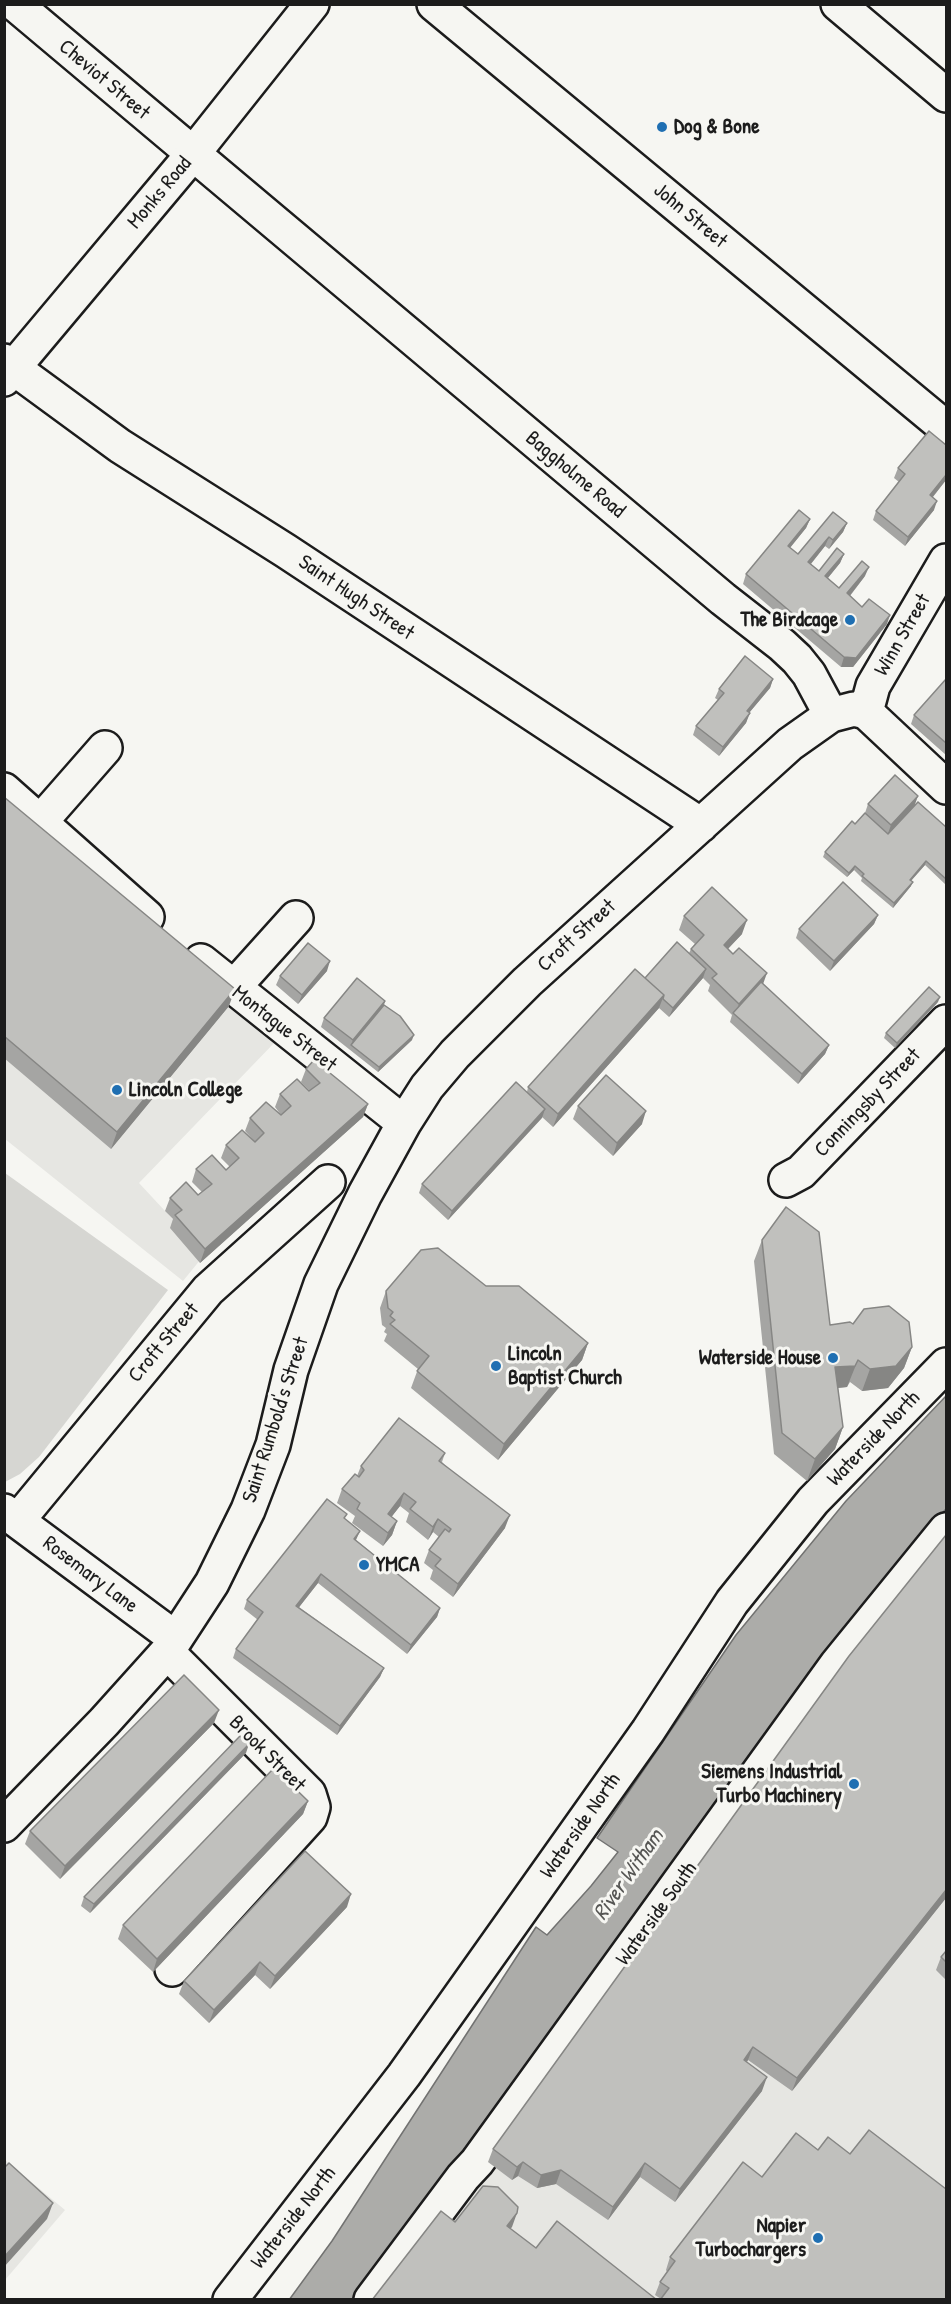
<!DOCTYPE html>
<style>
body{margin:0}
#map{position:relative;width:951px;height:2304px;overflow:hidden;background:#f6f6f2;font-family:"Patrick Hand",sans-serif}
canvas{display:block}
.frame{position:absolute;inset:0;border:6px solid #1c1c1c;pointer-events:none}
</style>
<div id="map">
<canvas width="951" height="2304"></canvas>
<div class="frame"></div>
</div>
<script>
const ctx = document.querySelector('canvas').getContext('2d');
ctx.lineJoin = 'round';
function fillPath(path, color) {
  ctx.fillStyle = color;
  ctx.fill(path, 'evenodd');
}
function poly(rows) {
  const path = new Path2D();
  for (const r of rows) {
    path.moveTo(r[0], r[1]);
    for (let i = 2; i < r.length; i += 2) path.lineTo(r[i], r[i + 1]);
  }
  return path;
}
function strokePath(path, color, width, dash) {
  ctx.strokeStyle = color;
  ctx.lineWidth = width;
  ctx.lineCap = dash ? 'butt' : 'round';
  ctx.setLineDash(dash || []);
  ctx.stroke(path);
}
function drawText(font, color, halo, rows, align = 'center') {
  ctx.font = font + ' "Patrick Hand",sans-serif';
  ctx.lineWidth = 6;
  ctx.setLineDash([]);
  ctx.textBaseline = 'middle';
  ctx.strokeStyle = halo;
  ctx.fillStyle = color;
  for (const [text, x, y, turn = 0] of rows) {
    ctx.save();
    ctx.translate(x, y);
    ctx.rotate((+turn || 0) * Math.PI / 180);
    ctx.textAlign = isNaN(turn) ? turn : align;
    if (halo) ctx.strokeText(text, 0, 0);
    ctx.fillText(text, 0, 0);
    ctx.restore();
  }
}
const built = poly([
 [4,811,277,1040,139,1183,205,1254,183,1281,5,1139],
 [946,1509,946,2299,355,2300,562,2015,924,1532],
 [5,2160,65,2210,5,2280]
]);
const green = poly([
 [5,1173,168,1290,39,1457,20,1474,5,1482]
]);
const water = poly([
 [946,1396,946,1509,924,1532,562,2015,355,2299,289,2300,332,2241,536,1927,547,1935,591,1886,618,1852,597,1838,736,1635,846,1501,946,1396]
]);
const minor = poly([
 [15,4,723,599,782,645,797,659,809,674,831,715],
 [434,4,946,428],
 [838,4,946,95],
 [4,361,120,446,286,551,701,825],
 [866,712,873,686,946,561],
 [4,790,147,917],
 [41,821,105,748],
 [201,961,404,1123],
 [233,988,296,918],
 [786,1180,801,1172,946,1022],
 [4,1511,175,1638],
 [18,1520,208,1290,328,1182],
 [167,1652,309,1794,313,1807,310,1817,172,1969],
 [4,1825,104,1722,167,1652,212,1583,248,1510,273,1445,291,1370,321,1284,365,1194,404,1123,427,1087,455,1054,527,982,790,744,831,715,854,709,866,712,946,787],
 [230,2300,404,2075,648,1731,732,1602,813,1501,946,1365],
 [371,2300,463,2177,477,2162,837,1664,946,1530]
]);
const major = poly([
 [4,379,192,155,312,4]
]);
const wall = poly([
 [898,468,946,480,933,497,934,510,905,546,873,520,876,511,899,482,894,478],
 [810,519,806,528,790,548,798,554,847,523,843,532,829,549,825,546,811,564,819,571,844,554,840,563,828,578,839,588,865,576,850,596,862,607,887,624,853,667,841,667,743,584,746,574],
 [773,679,770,688,749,713,746,723,719,756,693,735,696,726,718,700,715,698,719,689],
 [946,679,946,755,911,724,914,715],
 [4,797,229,1006,111,1149,4,1058],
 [868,804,915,805,946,827,946,885,925,865,911,881,911,886,893,908,861,881,862,878,854,870,847,877,823,857,825,852,855,824,865,813],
 [878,915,874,924,830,971,796,938,799,929],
 [684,916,742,934,728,949,763,984,829,1045,825,1054,798,1084,730,1022,732,1015,708,991,710,985,703,978,669,1017,659,1008,553,1127,542,1117,448,1220,419,1193,422,1184,527,1092,528,1087,645,978,689,953,691,949,695,944,679,930],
 [327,971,298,1004,276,985,280,976],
 [385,1001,384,1005,412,1040,378,1072,321,1027,324,1018],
 [938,1002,895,1048,884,1038,886,1033],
 [306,1069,368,1104,363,1117,200,1263,170,1228,173,1219,165,1211,170,1198,198,1195,202,1192,192,1182,196,1169,226,1170,230,1167,221,1158,226,1145,255,1142,245,1131,250,1118,281,1115,275,1107,280,1094,310,1091,301,1082],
 [578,1106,642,1124,613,1156,573,1119],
 [762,1240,830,1325,853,1324,912,1347,904,1368,888,1388,862,1391,850,1382,847,1387,838,1388,843,1427,835,1449,807,1481,774,1454,754,1261],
 [486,1286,588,1343,582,1360,498,1460,411,1388,418,1369,384,1341,387,1334,384,1332,386,1328,382,1325,380,1308,386,1291],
 [445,1453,442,1462,505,1528,453,1597,430,1579,433,1570,424,1563,429,1550,439,1537,433,1532,428,1540,406,1522,409,1513,400,1506,391,1517,397,1521,392,1535,383,1546,352,1523,355,1516,337,1503,342,1489,357,1476,361,1466],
 [345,1519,356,1540,440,1608,437,1617,407,1654,318,1583,299,1607,384,1668,380,1677,337,1735,233,1658,236,1649,258,1620,244,1609,247,1600],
 [214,1723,60,1879,25,1844,30,1831],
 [246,1753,90,1913,81,1906,84,1897],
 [308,1801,303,1814,153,1972,118,1939,123,1925],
 [946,1898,792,2091,748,2060,747,2062,762,2091,675,2202,640,2177,608,2220,556,2184,537,2188,518,2176,512,2180,488,2162,493,2149],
 [347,1907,270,1989,255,1975,209,2023,179,1994,184,1981],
 [946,1951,946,1980,936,1970,941,1957],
 [818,2150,850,2154,661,2299,655,2295,660,2282,667,2272,666,2270,670,2257,762,2177]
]);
const shadedWall = poly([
 [946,475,946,480,927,504,930,495],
 [937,501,934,510,905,546,908,537],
 [810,519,806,528,784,555,788,546],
 [847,523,843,532,829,549,833,540],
 [829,537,825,546,805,571,808,562],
 [844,554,840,563,822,585,825,576],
 [869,567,865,576,844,603,847,593],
 [890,615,887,624,853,667,841,667,844,657],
 [773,679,770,688,743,720,747,711],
 [750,713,746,723,719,756,723,747],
 [918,796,913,810,886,839,891,825],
 [926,861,925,865,908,884,910,880],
 [855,866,854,870,847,877,849,873],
 [913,882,911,886,893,908,894,903],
 [878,915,874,924,830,971,834,961],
 [747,920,742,934,719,958,724,945],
 [330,961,327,971,298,1004,302,995],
 [706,969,703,978,669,1017,673,1008],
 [767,973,762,987,735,1014,739,1004],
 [235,989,229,1006,111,1149,117,1132],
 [664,995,659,1008,553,1127,558,1114],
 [940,997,938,1002,895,1048,897,1043],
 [385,1001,382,1010,351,1045,349,1050,353,1040],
 [414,1035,412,1040,378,1072,379,1067],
 [829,1045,825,1054,798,1084,802,1074],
 [368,1104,363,1117,200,1263,205,1249],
 [545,1109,542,1118,448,1220,452,1211],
 [646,1111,642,1124,613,1156,617,1143],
 [588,1343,582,1360,498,1460,504,1444],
 [912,1347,904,1368,888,1388,862,1391,870,1369],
 [858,1360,847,1387,827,1389,835,1367],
 [843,1427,835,1449,807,1481,815,1459],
 [404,1493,400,1506,383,1528,388,1514],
 [510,1515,505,1528,453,1597,458,1584],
 [438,1519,433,1532,428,1540,433,1527],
 [397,1521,392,1535,383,1546,388,1533],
 [360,1531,356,1540,350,1548,354,1539],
 [321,1574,318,1583,293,1615,296,1606],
 [440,1608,437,1617,407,1654,411,1645],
 [384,1668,380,1677,337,1735,340,1726],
 [219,1710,214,1723,60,1879,65,1866],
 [249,1744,246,1753,90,1913,94,1904],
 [308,1801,303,1814,153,1972,157,1959],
 [946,1890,946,1898,792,2091,797,2078],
 [351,1894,347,1907,270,1989,275,1976],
 [260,1962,255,1975,209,2023,214,2010],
 [753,2047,748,2060,739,2073,744,2060],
 [767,2077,762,2091,675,2202,680,2189],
 [523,2162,518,2176,512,2180,517,2167],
 [645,2163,640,2177,608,2220,613,2207],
 [561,2170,556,2184,537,2188,541,2175],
 [53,2203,47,2219,4,2267,4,2257],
 [517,2213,512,2227,502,2239,507,2226]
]);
const building = poly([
 [929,431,946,445,946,475,930,495,937,501,908,537,876,511,905,474,898,468,929,431],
 [799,510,810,519,788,546,798,554,833,512,847,523,833,540,829,537,808,562,819,571,837,548,844,554,825,576,839,588,862,561,869,567,847,593,862,607,869,599,890,615,856,658,844,657,746,574,799,510],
 [745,656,773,679,747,711,750,713,723,747,696,726,724,693,719,689,745,656],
 [946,679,946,743,914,715,946,679],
 [895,775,918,796,891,825,868,804,895,775],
 [4,797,235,989,117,1132,4,1036,4,797],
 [918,802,946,827,946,879,926,861,910,880,913,882,894,903,862,876,864,874,855,866,849,873,825,852,852,821,855,824,865,813,888,834,918,802],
 [843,882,878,915,834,961,799,929,843,882],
 [712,887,747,920,724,945,733,954,739,948,767,973,739,1004,712,978,717,974,691,949,704,935,684,916,712,887],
 [677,942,706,969,673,1008,663,999,664,995,645,978,677,942],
 [308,943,330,961,302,995,280,976,308,943],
 [635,969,664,995,558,1114,528,1087,635,969],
 [357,978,385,1001,353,1040,324,1018,357,978],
 [761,982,829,1045,802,1074,733,1013,761,982],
 [929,987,940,997,897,1043,886,1033,929,987],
 [384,1005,400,1016,414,1035,379,1067,351,1045,384,1005],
 [314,1060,368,1104,205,1249,175,1215,182,1210,170,1198,186,1182,198,1195,212,1184,196,1169,212,1155,226,1170,239,1158,226,1145,242,1130,255,1142,264,1133,250,1118,266,1102,281,1115,291,1106,280,1094,297,1079,309,1091,320,1083,306,1069,314,1060],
 [606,1075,646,1111,617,1143,578,1106,606,1075],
 [516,1082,545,1109,452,1211,422,1184,516,1082],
 [786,1207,819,1232,830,1325,850,1322,853,1324,864,1309,889,1306,909,1322,912,1347,896,1366,870,1369,858,1360,855,1366,835,1367,843,1427,815,1459,782,1433,762,1240,786,1207],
 [438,1248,486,1286,519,1286,588,1343,504,1444,417,1371,429,1356,390,1324,395,1320,390,1316,393,1312,388,1308,386,1291,421,1250,438,1248],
 [399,1418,445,1453,439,1461,510,1515,458,1584,435,1566,441,1559,429,1550,445,1529,449,1532,451,1529,438,1519,433,1527,410,1509,416,1502,404,1493,388,1514,397,1521,388,1533,357,1509,360,1503,342,1489,355,1474,359,1477,364,1470,361,1466,399,1418],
 [327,1499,347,1514,344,1518,360,1531,354,1539,440,1608,411,1645,321,1574,296,1606,384,1668,340,1726,236,1649,263,1612,247,1600,327,1499],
 [946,1535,946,1890,797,2078,753,2047,744,2060,767,2077,680,2189,645,2163,613,2207,561,2170,541,2175,523,2162,517,2167,493,2149,849,1656,946,1535],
 [184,1675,219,1710,65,1866,30,1831,184,1675],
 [240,1736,249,1744,94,1904,84,1897,240,1736],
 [274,1768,308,1801,157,1959,123,1925,274,1768],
 [305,1851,351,1894,275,1976,260,1962,214,2010,184,1981,305,1851],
 [946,1951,946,1962,941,1957,946,1951],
 [869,2130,946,2189,946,2300,660,2300,669,2288,660,2282,675,2261,670,2257,743,2162,762,2177,796,2133,818,2150,828,2137,850,2154,869,2130],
 [9,2163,53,2203,4,2257,4,2168,9,2163],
 [483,2186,498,2187,518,2207,517,2213,507,2226,536,2248,557,2221,657,2300,372,2300,441,2211,455,2222,483,2186]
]);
const markers = [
 [662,127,6,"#1f6fb2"],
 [850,620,6,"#1f6fb2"],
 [117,1090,6,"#1f6fb2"],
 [833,1358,6,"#1f6fb2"],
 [496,1366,6,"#1f6fb2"],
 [364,1565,6,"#1f6fb2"],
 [854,1784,6,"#1f6fb2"],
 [818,2238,6,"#1f6fb2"]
];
const streetNames = [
 ["Cheviot Street",104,80,40],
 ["Monks Road",160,193,-50],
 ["John Street",690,216,40],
 ["Baggholme Road",575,475,40],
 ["Saint Hugh Street",356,598,34],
 ["Winn Street",903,635,-60],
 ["Croft Street",577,936,-42],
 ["Montague Street",284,1029,38],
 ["Conningsby Street",868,1103,-46],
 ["Croft Street",164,1343,-50],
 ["Saint Rumbold's Street",276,1420,-72],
 ["Waterside North",874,1439,-46],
 ["Rosemary Lane",90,1575,37],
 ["Brook Street",267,1754,45],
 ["Waterside North",581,1826,-55],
 ["Waterside South",657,1914,-54],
 ["Waterside North",294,2218,-52]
];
const poiNames = [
 ["Dog & Bone",674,127],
 ["The Birdcage",838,620,"right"],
 ["Lincoln College",129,1090],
 ["Lincoln",508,1354],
 ["Baptist Church",508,1378],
 ["Waterside House",821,1358,"right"],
 ["YMCA",376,1565],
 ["Siemens Industrial",842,1772,"right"],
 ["Turbo Machinery",842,1796,"right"],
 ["Napier",806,2226,"right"],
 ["Turbochargers",806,2250,"right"]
];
const waterNames = [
 ["River Witham",629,1875,-55]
];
fillPath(built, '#e6e6e2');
fillPath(green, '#d6d6d2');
fillPath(water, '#acaca9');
strokePath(water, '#727271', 1.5);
strokePath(minor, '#1c1c1c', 38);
strokePath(major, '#1c1c1c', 38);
strokePath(minor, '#f6f6f2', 33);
strokePath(major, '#f6f6f2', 33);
fillPath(wall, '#a5a5a3');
fillPath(shadedWall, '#868684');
fillPath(building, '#c0c0bd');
strokePath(building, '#868684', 1.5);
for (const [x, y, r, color] of markers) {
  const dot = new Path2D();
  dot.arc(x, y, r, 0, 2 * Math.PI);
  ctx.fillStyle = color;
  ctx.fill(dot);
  strokePath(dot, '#f6f6f2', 2);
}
drawText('21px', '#1c1c1c', '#f6f6f2', streetNames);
drawText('bold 21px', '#1c1c1c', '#f6f6f2', poiNames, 'left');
drawText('italic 22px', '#565654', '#f6f6f2', waterNames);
</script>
